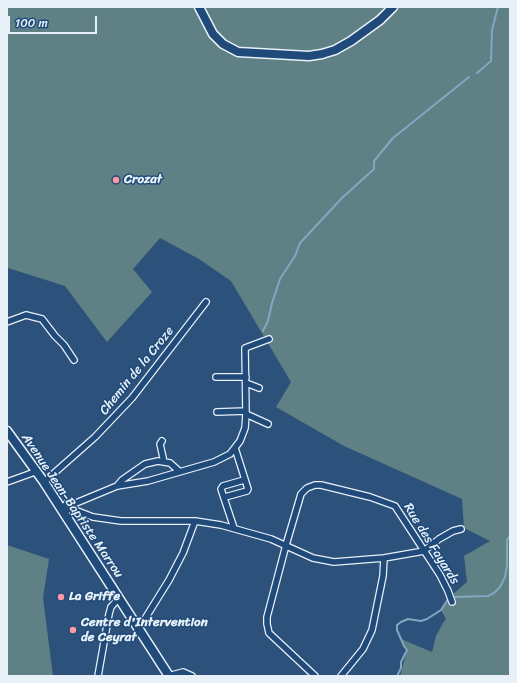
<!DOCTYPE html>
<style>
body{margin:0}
#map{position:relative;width:517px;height:683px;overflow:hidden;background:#2c517b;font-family:Sriracha,sans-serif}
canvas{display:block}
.frame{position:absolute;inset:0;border:8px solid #e8f1f8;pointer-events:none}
.scale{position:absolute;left:8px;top:16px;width:89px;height:18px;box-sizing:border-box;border:2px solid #e8f1f8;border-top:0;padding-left:5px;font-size:12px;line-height:14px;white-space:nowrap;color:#e8f1f8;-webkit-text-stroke:3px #1f4a7a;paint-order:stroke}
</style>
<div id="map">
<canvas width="517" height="683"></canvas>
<div class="frame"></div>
<div class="scale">100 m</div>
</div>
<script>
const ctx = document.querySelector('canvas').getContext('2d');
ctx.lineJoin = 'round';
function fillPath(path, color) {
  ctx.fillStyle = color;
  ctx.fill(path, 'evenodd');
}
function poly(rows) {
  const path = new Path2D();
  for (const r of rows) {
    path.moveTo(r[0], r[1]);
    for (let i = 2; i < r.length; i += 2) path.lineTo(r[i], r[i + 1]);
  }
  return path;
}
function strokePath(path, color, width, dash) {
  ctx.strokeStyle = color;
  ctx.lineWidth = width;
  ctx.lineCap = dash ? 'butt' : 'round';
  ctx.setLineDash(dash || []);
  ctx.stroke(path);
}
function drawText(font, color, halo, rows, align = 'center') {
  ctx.font = font + ' Sriracha,sans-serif';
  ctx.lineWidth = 3;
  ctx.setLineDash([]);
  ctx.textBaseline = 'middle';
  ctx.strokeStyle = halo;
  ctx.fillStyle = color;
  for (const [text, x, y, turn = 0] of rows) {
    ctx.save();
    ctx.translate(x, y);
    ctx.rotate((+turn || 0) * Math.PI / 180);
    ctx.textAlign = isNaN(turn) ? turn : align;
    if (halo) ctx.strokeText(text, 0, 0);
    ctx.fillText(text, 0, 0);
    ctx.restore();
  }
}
const green = poly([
 [7,7,510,7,510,676,400,676,407,650,401,639,432,652,436,636,443,623,446,619,441,610,453,594,467,582,464,556,490,541,464,528,462,499,344,446,276,407,291,382,231,281,199,259,160,238,133,269,152,292,107,342,65,286,8,268,7,266],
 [7,545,49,559,43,598,53,676,7,676]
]);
const stream = poly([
 [477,73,491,61,492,30,498,7],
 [263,331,268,321,272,303,280,279,295,256,300,243,342,198,374,169,374,161,393,138,469,77],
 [455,597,488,596,494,593,500,587,505,577,507,566,507,540,510,535],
 [397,676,401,668,401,662,407,650,404,646,397,630,397,625,401,622,408,619,421,621,427,619,441,610,448,599]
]);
const street = poly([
 [7,322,26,315,42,319,55,336,64,345,74,360],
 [269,339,245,348,246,414,245,428,240,441,230,454,214,462,148,481,117,486,76,503,67,503,62,509,68,510,72,509,93,517,121,521,195,521,221,525,271,539,313,558,334,562,384,558,424,551],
 [216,377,246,377],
 [246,383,259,388],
 [217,412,246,411],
 [246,414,268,424],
 [162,441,160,444,164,462],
 [7,482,32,473,36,471],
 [44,482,95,437,132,398,206,302],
 [117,486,122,480,145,464,158,461,170,463,179,471],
 [225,497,247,491,248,489,235,448],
 [234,528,221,489,223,486,244,480],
 [424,551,439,539,453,531,461,529],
 [138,630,169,580,183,553,195,521],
 [98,676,109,614,111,607,119,598],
 [168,676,183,672,192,676],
 [315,676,269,633,267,624,267,617,286,545,301,494,307,488,315,485,321,485,370,497,395,506,440,575,448,591,452,602],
 [341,676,363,649,372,630,383,576,384,558]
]);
const secondary = poly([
 [199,7,213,34,223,44,238,52,309,56,322,54,335,50,351,41,380,20,393,7],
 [7,431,44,482,169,676]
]);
const markers = [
 [116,180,4,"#ff9aa2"],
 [61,597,4,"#ff9aa2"],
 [73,630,4,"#ff9aa2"]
];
const poiNames = [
 ["Crozat",124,180],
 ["La Griffe",69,597],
 ["Centre d'Intervention",81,623],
 ["de Ceyrat",81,638]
];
const streetNames = [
 ["Chemin de la Croze",137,371,-51],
 ["Avenue Jean-Baptiste Marrou",72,506,56],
 ["Rue des Fayards",431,544,58]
];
fillPath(green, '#5f8084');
strokePath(stream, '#83a7c1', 2);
strokePath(street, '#e8f1f8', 8);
strokePath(secondary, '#e8f1f8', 11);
strokePath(street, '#1f4a7a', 5.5);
strokePath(secondary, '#1f4a7a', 8);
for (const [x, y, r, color] of markers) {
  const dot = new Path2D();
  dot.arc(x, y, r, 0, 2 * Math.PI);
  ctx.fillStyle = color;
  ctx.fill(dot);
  strokePath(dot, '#1f4a7a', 1.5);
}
drawText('bold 13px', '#e8f1f8', '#1f4a7a', poiNames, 'left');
drawText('13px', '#e8f1f8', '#1f4a7a', streetNames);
</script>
